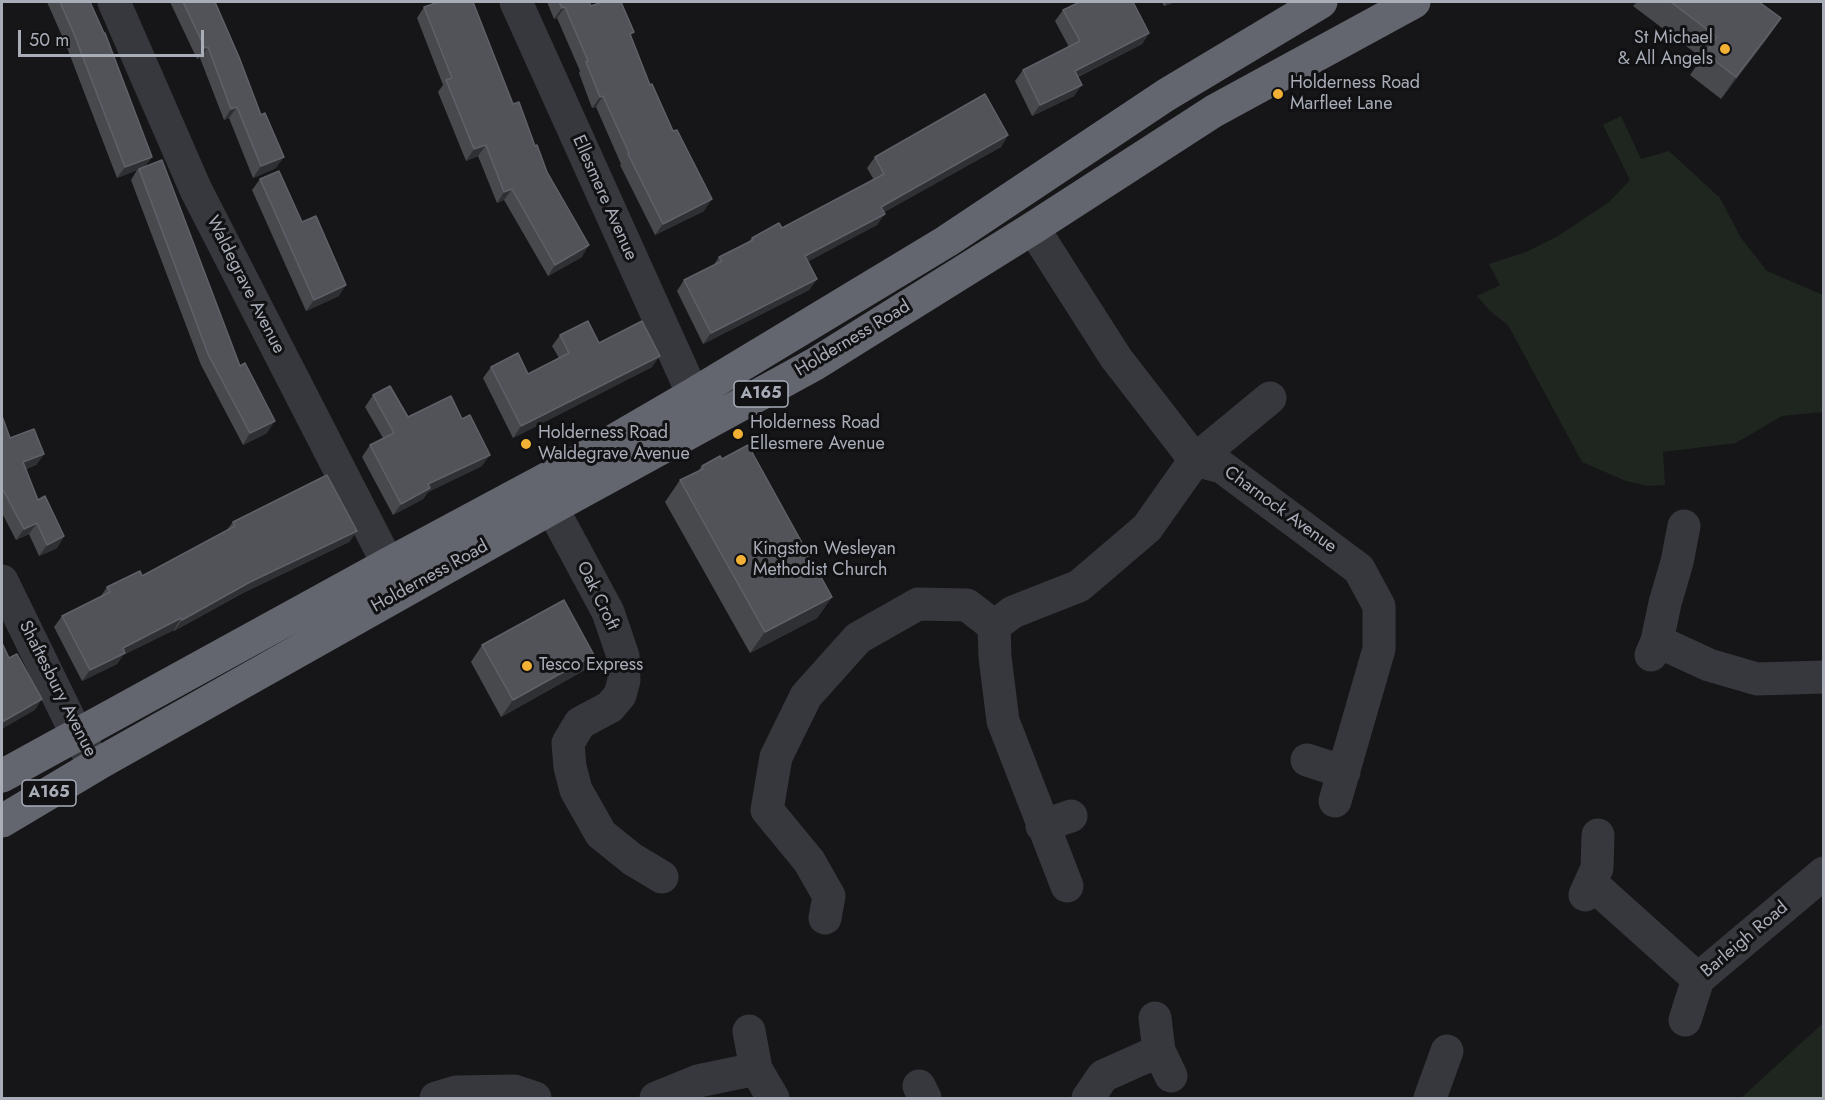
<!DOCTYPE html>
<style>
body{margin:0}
#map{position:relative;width:1825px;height:1100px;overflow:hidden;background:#161618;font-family:Jost,sans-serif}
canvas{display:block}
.frame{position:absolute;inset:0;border:3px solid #a8adb8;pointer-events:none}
.scale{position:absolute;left:18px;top:30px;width:186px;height:27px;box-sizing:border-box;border:3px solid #a8adb8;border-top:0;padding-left:8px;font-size:18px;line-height:21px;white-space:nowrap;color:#a8adb8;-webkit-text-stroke:4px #111113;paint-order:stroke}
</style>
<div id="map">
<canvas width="1825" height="1100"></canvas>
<div class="frame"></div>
<div class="scale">50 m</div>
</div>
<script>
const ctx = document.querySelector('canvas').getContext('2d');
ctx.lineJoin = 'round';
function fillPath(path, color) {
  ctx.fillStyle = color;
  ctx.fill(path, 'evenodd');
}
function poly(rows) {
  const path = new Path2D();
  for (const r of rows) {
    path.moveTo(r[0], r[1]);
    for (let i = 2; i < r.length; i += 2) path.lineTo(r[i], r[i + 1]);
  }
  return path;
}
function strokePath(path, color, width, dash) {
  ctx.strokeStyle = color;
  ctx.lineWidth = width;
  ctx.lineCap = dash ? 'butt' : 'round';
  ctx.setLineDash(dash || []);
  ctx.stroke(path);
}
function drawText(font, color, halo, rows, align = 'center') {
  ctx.font = font + ' Jost,sans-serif';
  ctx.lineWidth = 6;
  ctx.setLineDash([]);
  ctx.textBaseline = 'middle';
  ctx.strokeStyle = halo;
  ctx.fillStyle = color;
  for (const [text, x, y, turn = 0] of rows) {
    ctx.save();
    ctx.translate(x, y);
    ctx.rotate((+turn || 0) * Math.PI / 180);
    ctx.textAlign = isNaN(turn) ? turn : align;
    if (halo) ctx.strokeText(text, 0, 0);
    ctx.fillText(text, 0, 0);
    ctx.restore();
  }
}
const green = poly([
 [1621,116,1641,159,1669,151,1720,198,1741,238,1767,271,1823,295,1823,412,1782,416,1736,443,1663,452,1665,485,1647,486,1626,481,1582,462,1508,325,1491,312,1477,296,1500,285,1489,264,1526,252,1558,236,1609,202,1630,180,1603,125],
 [1823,1023,1823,1098,1741,1098]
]);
const minor = poly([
 [114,2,196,190,388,564],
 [516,2,705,421],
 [1033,228,1116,358,1195,460,1222,467,1359,569,1379,606,1379,649,1335,801],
 [552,508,608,612,623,656,624,680,620,695,610,707,580,723,568,743,570,767,576,790,601,834,632,859,662,877],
 [2,581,77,735,96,765],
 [1657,641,1709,665,1757,679,1824,677],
 [1651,655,1657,641,1665,603,1677,562,1684,526],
 [1307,760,1344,772],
 [1042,826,1071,816],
 [1591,883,1698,979],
 [1067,886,1003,721,995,657,994,626,1013,612,1079,586,1147,528,1195,460,1270,398],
 [1585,895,1597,868,1598,835],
 [825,918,829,896,809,861,767,810,776,757,806,696,858,638,918,604,967,605,994,626],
 [1155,1018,1159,1051,1171,1076],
 [1685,1020,1698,979,1824,873],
 [749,1031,756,1069,773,1098],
 [919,1086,925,1098],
 [436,1098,456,1092,514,1091,535,1098],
 [656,1098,698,1081,756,1069],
 [1088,1098,1103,1076,1159,1051],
 [1430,1098,1447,1051]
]);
const highway = poly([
 [2,776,388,564,563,470,692,395,947,241,1166,95,1321,2],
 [2,821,96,765,552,508,815,364,1033,228,1214,111,1414,2]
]);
const wall = poly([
 [47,2,90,2,152,157,145,166,240,366,267,433,243,445,201,365,131,180,137,170,117,178,66,45],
 [170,2,215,2,276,168,253,178,229,118,224,120,200,58,197,59],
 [431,2,473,2,513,104,535,146,582,257,548,276,504,200,497,203,478,156,466,161,438,92,443,85,417,18,424,7,433,4],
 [547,2,589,2,591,6,631,37,650,85,704,211,655,235,620,165,621,164,596,107,592,108,579,73,580,71,557,18,554,19],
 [1162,2,1176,2,1164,6],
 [1637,2,1759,2,1781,18,1766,40,1721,99,1690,75,1702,58,1633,6],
 [1063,10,1149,33,1142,44,1078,77,1074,96,1032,116,1015,81,1023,70,1069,47,1055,21],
 [1008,135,1001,147,884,212,877,225,808,261,817,279,809,290,703,344,677,291,684,280,713,266,719,257,748,242,752,238,782,228,874,180,867,168,875,157],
 [260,179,302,222,339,296,306,311,252,190],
 [560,335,599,343,652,367,513,438,483,378,491,367,528,374,559,358,552,346],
 [373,395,408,417,482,466,428,492,423,499,393,515,362,457,370,445,383,438,365,407],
 [2,416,10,438,44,454,36,465,26,469,38,500,64,536,57,548,39,556,29,534,16,540,2,513],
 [722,459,832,597,817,618,750,653,665,502,680,480,698,471,702,466],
 [233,522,357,531,349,542,243,593,174,631,174,630,123,655,117,664,82,681,54,627,62,616,101,596,107,587,142,576,226,531],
 [482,645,594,655,583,671,501,717,471,662]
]);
const shadedWall = poly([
 [1168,2,1176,2,1164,6],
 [565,7,557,18,554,19,562,8],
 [1781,18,1766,40,1721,99,1736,77],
 [1149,33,1142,44,1067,82,1075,71],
 [208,47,200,58,197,59,205,48],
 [1082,85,1074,96,1032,116,1040,105],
 [603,96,596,107,592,108,600,97],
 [237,107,229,118,224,120,231,109],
 [1008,135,1001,147,874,218,881,207],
 [486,145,478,156,466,161,474,149],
 [152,157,144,168,139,169,137,170,117,178,125,167],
 [284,157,276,168,253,178,261,166],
 [512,189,504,200,497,203,504,192],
 [712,199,704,211,655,235,663,224],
 [885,214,877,225,798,267,805,256],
 [589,245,582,257,548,276,555,265],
 [817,279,809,290,703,344,711,333],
 [346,285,339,296,306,311,314,300],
 [660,356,652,367,513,438,521,426],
 [275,421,267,433,243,445,250,433],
 [44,454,36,465,15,473,23,462],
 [490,455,482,466,428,492,423,499,393,515,401,504,428,484],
 [37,523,29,534,16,540,24,529],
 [357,531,349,542,243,593,174,631,182,620,250,582],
 [64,536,57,548,39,556,47,545],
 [832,597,817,618,750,653,765,632],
 [181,618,174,630,123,655,117,664,82,681,90,670,123,648],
 [594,655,583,671,501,717,513,700],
 [42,699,35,710,2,729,2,722]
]);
const building = poly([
 [60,2,90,2,104,33,105,33,152,157,125,167,74,34,60,2],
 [183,2,215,2,239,57,261,115,265,113,284,157,261,166,237,107,231,109,208,47,205,48,183,2],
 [439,2,473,2,513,104,519,102,535,146,537,145,547,172,589,245,555,265,512,189,504,192,486,145,474,149,446,80,452,78,424,7,439,2],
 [559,2,589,2,591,6,602,2,621,2,634,32,630,34,650,85,652,84,673,131,677,130,712,199,663,224,628,154,629,153,603,96,600,97,586,62,588,61,565,7,562,8,559,2],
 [1080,2,1133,2,1149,33,1075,71,1082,85,1040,105,1023,70,1080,41,1063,10,1080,2],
 [1671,2,1759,2,1781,18,1736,77,1705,53,1717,37,1671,2],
 [985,94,1008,135,881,207,885,214,805,256,817,279,711,333,684,280,722,261,719,257,753,240,752,238,779,223,782,228,884,174,875,157,985,94],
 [162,160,240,366,245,363,275,421,250,433,208,354,139,169,162,160],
 [279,171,302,222,316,216,346,285,314,300,260,179,279,171],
 [588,321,599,343,642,321,660,356,521,426,491,367,518,353,528,374,569,353,560,335,588,321],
 [390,386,408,417,451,396,462,419,470,415,490,455,428,484,430,488,401,504,370,445,394,433,373,395,390,386],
 [2,416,10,438,34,429,44,454,23,462,38,500,45,496,64,536,47,545,37,523,24,529,2,488,2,416],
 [748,445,832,597,765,632,680,480,703,469,702,466,720,456,722,459,748,445],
 [327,475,357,531,250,582,182,620,181,618,123,648,125,653,90,670,62,616,110,592,107,587,140,571,142,576,235,526,233,522,327,475],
 [564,600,594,655,513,700,482,645,564,600],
 [2,643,9,658,17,654,42,699,2,722,2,643]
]);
const markers = [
 [1725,49,6,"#f2b134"],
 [1278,94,6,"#f2b134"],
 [738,434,6,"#f2b134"],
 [526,444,6,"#f2b134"],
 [741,560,6,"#f2b134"],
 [527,666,6,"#f2b134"]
];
const shields = [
 [761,394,54],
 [49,793,54]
];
const shieldNames = [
 ["A165",761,394],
 ["A165",49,793]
];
const poiNames = [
 ["St Michael",1713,39,"right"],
 ["& All Angels",1713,60,"right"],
 ["Holderness Road",1290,84],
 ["Marfleet Lane",1290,105],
 ["Holderness Road",750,424],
 ["Ellesmere Avenue",750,445],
 ["Holderness Road",538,434],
 ["Waldegrave Avenue",538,455],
 ["Kingston Wesleyan",753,550],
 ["Methodist Church",753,571],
 ["Tesco Express",539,666]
];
const streetNames = [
 ["Ellesmere Avenue",604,198,66],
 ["Waldegrave Avenue",245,285,63],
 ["Holderness Road",853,339,-31],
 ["Charnock Avenue",1280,510,36],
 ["Holderness Road",430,577,-29],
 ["Oak Croft",597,596,64],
 ["Shaftesbury Avenue",57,689,63],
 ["Barleigh Road",1745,940,-40]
];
fillPath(green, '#1e261f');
strokePath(minor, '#37383d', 33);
strokePath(highway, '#63666e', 33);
fillPath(wall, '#47494d');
fillPath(shadedWall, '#2f3033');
fillPath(building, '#525359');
strokePath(building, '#5f6168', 1.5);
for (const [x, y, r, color] of markers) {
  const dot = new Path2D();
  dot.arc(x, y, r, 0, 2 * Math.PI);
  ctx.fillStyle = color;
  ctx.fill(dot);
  strokePath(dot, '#111113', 2);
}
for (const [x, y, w] of shields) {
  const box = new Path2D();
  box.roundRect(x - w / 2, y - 13, w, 26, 4.5);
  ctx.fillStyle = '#111113';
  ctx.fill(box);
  strokePath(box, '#a8adb8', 1.5);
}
drawText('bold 16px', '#a8adb8', null, shieldNames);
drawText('18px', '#a8adb8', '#111113', poiNames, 'left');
drawText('18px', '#a8adb8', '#111113', streetNames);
</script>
